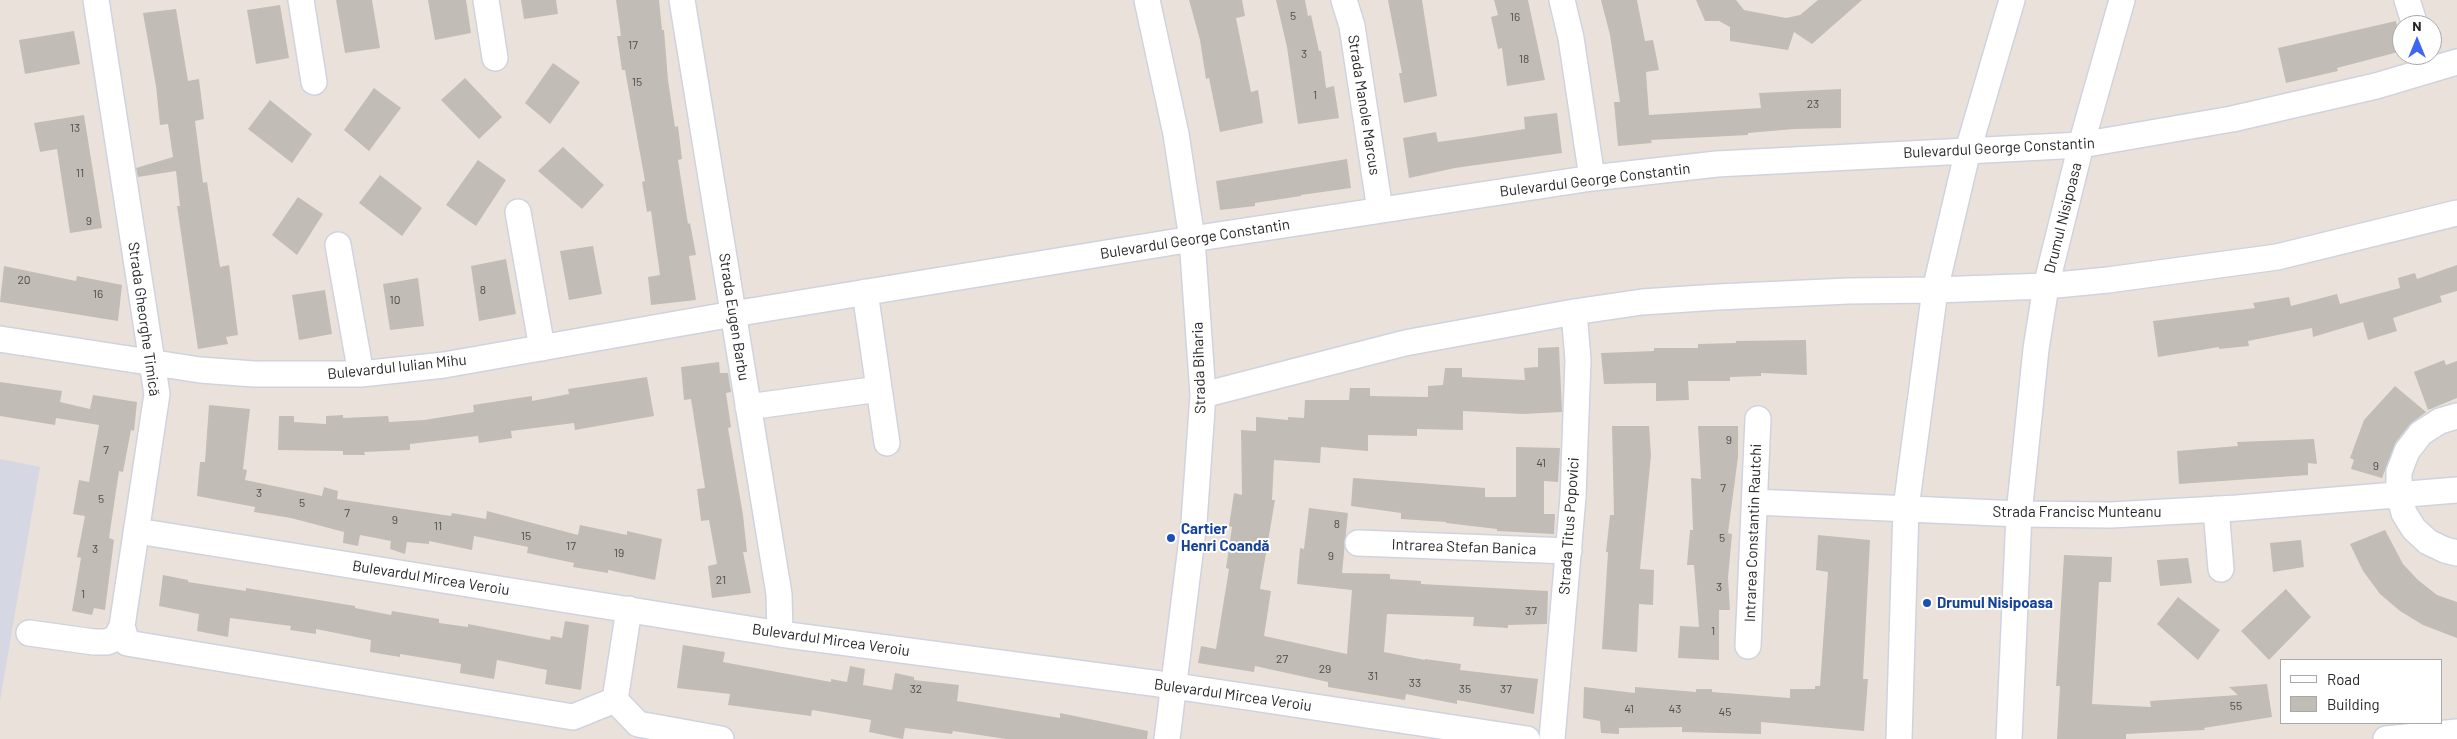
<!DOCTYPE html>
<meta charset="utf-8">
<style>
body{margin:0}
#map{position:relative;width:2457px;height:739px;overflow:hidden;background:#eae2da;font-family:Barlow,sans-serif}
canvas{display:block}
.legend{position:absolute;left:2280px;top:659px;width:162px;height:65px;box-sizing:border-box;background:#fff;border:1px solid #a9a9a9;margin:0;padding:6px 9px;list-style:none;font-size:15px;color:#282828}
.legend li{display:flex;align-items:center;gap:10px;height:25px}
.legend b{width:25px;border:1px solid #a9a9a9}
.north{position:absolute;left:2392px;top:15px;width:50px;height:50px;box-sizing:border-box;background:#fff;border:1px solid #a9a9a9;border-radius:50%;rotate:0deg;font-size:14px;font-weight:700;line-height:20px;text-align:center;color:#282828}
.north::after{content:'';display:block;margin:auto;width:18px;height:22px;background:#3f66f1;clip-path:polygon(50% 0,100% 100%,50% 72%,0 100%)}
</style>
<div id="map">
<canvas width="2457" height="739"></canvas>
<ul class="legend">
<li><b style="height:6px;background:#fff"></b>Road</li>
<li><b style="height:14px;background:#c2bcb6"></b>Building</li>
</ul>
<div class="north">N</div>
</div>
<script>
const ctx = document.querySelector('canvas').getContext('2d');
ctx.lineJoin = 'round';
function fillPath(path, color) {
  ctx.fillStyle = color;
  ctx.fill(path, 'evenodd');
}
function poly(rows) {
  const path = new Path2D();
  for (const r of rows) {
    path.moveTo(r[0], r[1]);
    for (let i = 2; i < r.length; i += 2) path.lineTo(r[i], r[i + 1]);
  }
  return path;
}
function strokePath(path, color, width, dash) {
  ctx.strokeStyle = color;
  ctx.lineWidth = width;
  ctx.lineCap = dash ? 'butt' : 'round';
  ctx.setLineDash(dash || []);
  ctx.stroke(path);
}
function drawText(font, color, halo, rows, align = 'center') {
  ctx.font = font + ' Barlow,sans-serif';
  ctx.lineWidth = 4;
  ctx.setLineDash([]);
  ctx.textBaseline = 'middle';
  ctx.strokeStyle = halo;
  ctx.fillStyle = color;
  for (const [text, x, y, turn = 0] of rows) {
    ctx.save();
    ctx.translate(x, y);
    ctx.rotate((+turn || 0) * Math.PI / 180);
    ctx.textAlign = isNaN(turn) ? turn : align;
    if (halo) ctx.strokeText(text, 0, 0);
    ctx.fillText(text, 0, 0);
    ctx.restore();
  }
}
const airport = poly([
 [0,459,40,467,0,701]
]);
const building = poly([
 [336,0,372,0,380,48,345,53],
 [428,0,466,0,471,33,435,40],
 [521,0,556,0,558,14,524,19],
 [616,0,659,0,662,30,664,30,668,80,675,127,678,126,682,159,678,160,688,224,690,223,696,255,689,256,696,300,651,305,648,277,660,275,651,211,647,212,642,182,645,181,625,70,622,70,617,36,621,36],
 [1189,0,1242,0,1245,16,1236,18,1251,92,1258,90,1263,123,1220,132,1209,78,1206,79,1200,40],
 [1276,0,1305,0,1308,16,1311,15,1319,51,1321,51,1326,88,1334,86,1339,118,1298,124,1287,47],
 [1388,0,1422,0,1437,96,1404,103,1399,73,1402,73],
 [1494,0,1528,0,1545,80,1507,86,1502,48,1498,49,1491,17,1498,15],
 [1601,0,1637,0,1645,41,1653,40,1659,70,1646,72,1649,115,1761,108,1759,93,1841,89,1841,128,1794,129,1748,133,1748,135,1651,140,1652,143,1618,146,1614,102,1620,102,1610,35],
 [1696,0,1736,0,1744,10,1786,18,1800,15,1818,0,1862,0,1812,44,1794,32,1788,50,1730,41,1730,27,1719,21,1705,21],
 [280,5,289,58,256,64,247,10],
 [176,9,188,81,199,79,204,119,195,121,203,183,207,182,220,267,229,265,238,335,226,337,228,344,198,349,177,206,180,206,176,171,138,177,136,168,173,157,168,124,160,125,156,86,143,13],
 [2396,21,2402,51,2337,68,2338,71,2286,83,2278,48],
 [74,31,80,64,25,74,19,40],
 [553,63,580,82,550,124,525,103],
 [465,78,502,117,479,139,441,100],
 [374,88,401,108,369,151,344,130],
 [270,100,312,134,292,163,248,129],
 [1557,113,1562,153,1455,168,1409,178,1403,138,1436,132,1438,142,1474,137,1525,129,1524,117],
 [84,115,102,228,70,233,57,149,40,152,34,123],
 [563,147,604,185,582,209,538,171],
 [1347,159,1351,188,1301,195,1301,196,1255,203,1255,206,1220,210,1216,181],
 [478,160,506,180,476,226,446,205],
 [380,175,422,208,402,236,359,203],
 [298,197,323,214,297,255,272,235],
 [593,246,602,294,569,300,560,251],
 [506,259,516,314,479,321,471,266],
 [2457,265,2457,291,2440,296,2442,302,2393,318,2397,331,2368,340,2363,322,2313,337,2312,328,2248,341,2249,346,2219,349,2219,347,2158,357,2153,321,2255,308,2253,303,2289,297,2291,306,2337,294,2340,304,2400,288,2398,278,2415,273,2417,279],
 [4,266,76,281,77,276,122,285,118,321,0,302],
 [418,278,424,326,390,330,383,284],
 [325,290,332,334,299,340,292,295],
 [1806,340,1807,375,1761,373,1761,376,1730,377,1730,381,1688,381,1689,400,1656,401,1656,383,1604,384,1601,353,1654,351,1654,348,1698,348,1698,344,1736,343,1736,341],
 [1559,347,1562,412,1523,414,1463,411,1463,430,1417,429,1417,436,1368,435,1368,451,1321,447,1320,463,1274,460,1272,500,1275,500,1260,589,1271,591,1264,636,1347,654,1352,590,1297,584,1300,548,1304,549,1309,508,1348,513,1342,573,1390,574,1390,579,1421,581,1421,584,1548,591,1547,624,1508,625,1508,628,1473,626,1474,617,1387,614,1384,652,1425,660,1425,659,1461,664,1460,670,1538,679,1534,714,1457,700,1457,704,1406,694,1405,700,1328,687,1328,682,1255,666,1254,672,1198,663,1201,646,1216,649,1229,569,1226,568,1232,527,1229,526,1234,493,1242,495,1241,430,1256,431,1256,417,1288,420,1288,417,1304,418,1305,400,1349,400,1350,388,1370,388,1370,396,1428,397,1428,386,1443,385,1445,368,1462,368,1462,377,1525,380,1524,368,1538,367,1538,348],
 [2444,360,2446,365,2457,361,2457,398,2428,410,2414,372],
 [719,362,720,373,728,373,731,392,726,393,731,427,728,428,743,515,747,552,743,552,751,593,712,598,708,566,717,564,709,520,701,521,697,489,705,488,691,399,684,400,681,367],
 [647,377,654,416,575,430,574,423,511,431,512,438,479,443,478,436,410,444,410,450,364,452,365,455,343,455,343,451,278,450,279,416,294,416,294,422,326,424,326,416,343,415,343,418,388,416,389,422,424,420,474,412,473,405,532,396,532,401,569,394,568,389],
 [0,382,62,391,60,402,90,409,93,395,137,402,134,431,131,430,123,472,119,471,109,538,114,540,105,610,94,608,92,615,72,611,81,558,77,557,85,516,73,514,79,480,89,482,99,425,56,418,55,425,0,416],
 [2395,386,2426,412,2410,424,2396,442,2382,478,2351,469,2354,460,2350,458,2364,420],
 [209,405,250,409,243,469,247,470,245,480,322,496,324,487,338,491,337,499,451,516,452,513,486,519,487,511,578,535,580,525,627,535,627,531,662,539,655,580,608,570,608,573,573,567,574,563,527,553,528,547,474,536,472,550,429,541,429,544,407,542,405,554,390,549,391,541,360,535,358,546,343,543,344,532,291,518,254,512,255,507,197,496,200,462,205,462],
 [1612,426,1649,426,1651,455,1640,569,1654,570,1653,605,1639,604,1637,652,1602,649,1608,552,1606,552,1610,515,1614,515],
 [1698,426,1738,426,1738,457,1728,533,1732,534,1728,578,1730,610,1719,610,1719,660,1678,658,1680,626,1699,627,1694,565,1687,565,1690,530,1693,530,1691,478,1701,479],
 [2314,439,2317,464,2308,463,2308,475,2179,484,2177,451,2238,446,2237,442],
 [1516,447,1560,448,1558,482,1544,481,1544,514,1555,514,1554,534,1497,531,1497,529,1446,523,1446,522,1401,519,1401,513,1351,506,1353,478,1485,488,1485,497,1516,497],
 [2385,530,2403,564,2418,580,2437,595,2457,602,2457,638,2423,625,2400,611,2380,594,2363,571,2350,544],
 [1818,535,1870,540,1863,679,1868,679,1864,731,1761,722,1761,734,1682,732,1682,727,1619,728,1619,734,1601,733,1600,721,1583,718,1584,687,1635,693,1635,687,1696,692,1696,689,1712,689,1712,692,1790,698,1790,689,1815,689,1815,686,1820,686,1828,572,1816,570],
 [2301,540,2304,567,2273,572,2270,543],
 [2064,555,2112,557,2111,582,2099,582,2092,704,2151,707,2150,701,2238,695,2229,687,2267,684,2272,717,2204,728,2205,730,2126,734,2126,739,2057,739,2060,686,2056,686],
 [2188,558,2192,583,2160,586,2157,560],
 [163,575,188,580,188,582,246,591,246,588,355,606,355,608,391,615,392,611,439,619,439,623,468,627,468,624,550,640,551,636,562,638,565,621,589,625,581,690,545,684,547,670,497,660,494,679,460,673,461,664,400,654,400,657,370,652,371,640,316,629,316,634,290,630,291,626,230,618,228,637,197,631,199,614,159,606],
 [2286,589,2311,617,2269,660,2241,631],
 [2178,597,2220,630,2198,660,2157,624],
 [683,645,725,652,723,662,831,682,831,679,847,682,850,666,865,669,863,685,892,690,895,673,914,677,914,680,959,685,957,701,1060,718,1060,713,1148,731,1147,739,1006,739,953,731,952,734,905,728,903,739,869,732,871,720,812,710,811,716,728,705,730,694,677,688]
]);
const minor = poly([
 [301,0,314,82],
 [486,0,495,58],
 [682,0,779,594,780,634],
 [1147,0,1176,134,1192,239,1203,395,1194,522,1167,739],
 [1344,0,1352,26,1380,210],
 [1562,0,1571,38,1592,178],
 [2407,0,2415,25],
 [518,212,542,348],
 [338,245,361,374],
 [865,292,887,443],
 [0,339,200,370,254,374,361,374,444,365,733,314,1192,239,1592,178,1717,164,2081,145,2232,119,2376,86,2457,62],
 [1203,395,1405,343,1574,312,1642,302,1718,297,1848,291,1935,290,2046,286,2108,280,2277,257,2457,213],
 [748,407,879,389],
 [2457,416,2440,421,2421,433,2407,451,2399,472,2399,494,2404,513,2414,529,2428,542,2445,550,2457,553],
 [1755,502,2019,514,2111,515,2237,508,2457,490],
 [2216,509,2221,569],
 [137,531,780,634,1175,686,1527,739],
 [1358,543,1569,551],
 [122,626,127,643,573,717,615,700,629,609],
 [29,633,94,642,107,642,116,638,122,626,157,394,96,0],
 [1748,646,1758,419],
 [615,700,638,724,721,739],
 [1552,739,1573,497,1578,360,1574,312],
 [1899,739,1906,508,1935,290,1968,150,2012,0],
 [2009,739,2019,514,2036,349,2046,286,2081,145,2122,0],
 [2386,739,2457,732]
]);
const markers = [
 [1171,538,5,"#1a4fb4"],
 [1927,603,5,"#1a4fb4"]
];
const numberNames = [
 ["5",1293,16],
 ["16",1515,17],
 ["17",633,45],
 ["3",1304,54],
 ["18",1524,59],
 ["15",637,82],
 ["1",1315,95],
 ["23",1813,104],
 ["13",75,128],
 ["11",80,173],
 ["9",89,221],
 ["20",24,280],
 ["8",483,290],
 ["16",98,294],
 ["10",395,300],
 ["9",1729,440],
 ["7",106,450],
 ["41",1541,463],
 ["9",2376,466],
 ["7",1723,488],
 ["3",259,493],
 ["5",101,499],
 ["5",302,503],
 ["7",347,513],
 ["9",395,520],
 ["8",1337,524],
 ["11",438,526],
 ["15",526,536],
 ["5",1722,538],
 ["17",571,546],
 ["3",95,549],
 ["19",619,553],
 ["9",1331,556],
 ["21",721,580],
 ["3",1719,587],
 ["1",83,594],
 ["37",1531,611],
 ["1",1713,631],
 ["27",1282,659],
 ["29",1325,669],
 ["31",1373,676],
 ["33",1415,683],
 ["32",916,689],
 ["35",1465,689],
 ["37",1506,689],
 ["55",2236,706],
 ["41",1629,709],
 ["43",1675,709],
 ["45",1725,712]
];
const streetNames = [
 ["Strada Manole Marcus",1364,105,81],
 ["Bulevardul George Constantin",1999,148,-3],
 ["Bulevardul George Constantin",1595,180,-7],
 ["Drumul Nisipoasa",2063,218,-76],
 ["Bulevardul George Constantin",1195,239,-9],
 ["Strada Eugen Barbu",734,317,81],
 ["Strada Gheorghe Timică",144,319,82],
 ["Bulevardul Iulian Mihu",397,367,-6],
 ["Strada Biharia",1199,368,-92],
 ["Strada Francisc Munteanu",2077,512],
 ["Strada Titus Popovici",1569,526,-86],
 ["Intrarea Constantin Rautchi",1753,533,-88],
 ["Intrarea Stefan Banica",1464,547,2],
 ["Bulevardul Mircea Veroiu",431,578,9],
 ["Bulevardul Mircea Veroiu",831,640,8],
 ["Bulevardul Mircea Veroiu",1233,695,8]
];
const transitNames = [
 ["Cartier",1181,529],
 ["Henri Coandă",1181,546],
 ["Drumul Nisipoasa",1937,603]
];
fillPath(airport, '#d5d8e2');
fillPath(building, '#c2bcb6');
strokePath(minor, '#cfd3e0', 28);
strokePath(minor, '#fff', 25);
for (const [x, y, r, color] of markers) {
  const dot = new Path2D();
  dot.arc(x, y, r, 0, 2 * Math.PI);
  ctx.fillStyle = color;
  ctx.fill(dot);
  strokePath(dot, '#fff', 2);
}
drawText('12px', '#4e4d4c', null, numberNames);
drawText('15px', '#282828', '#fff', streetNames);
drawText('bold 15px', '#164399', '#fff', transitNames, 'left');
</script>
